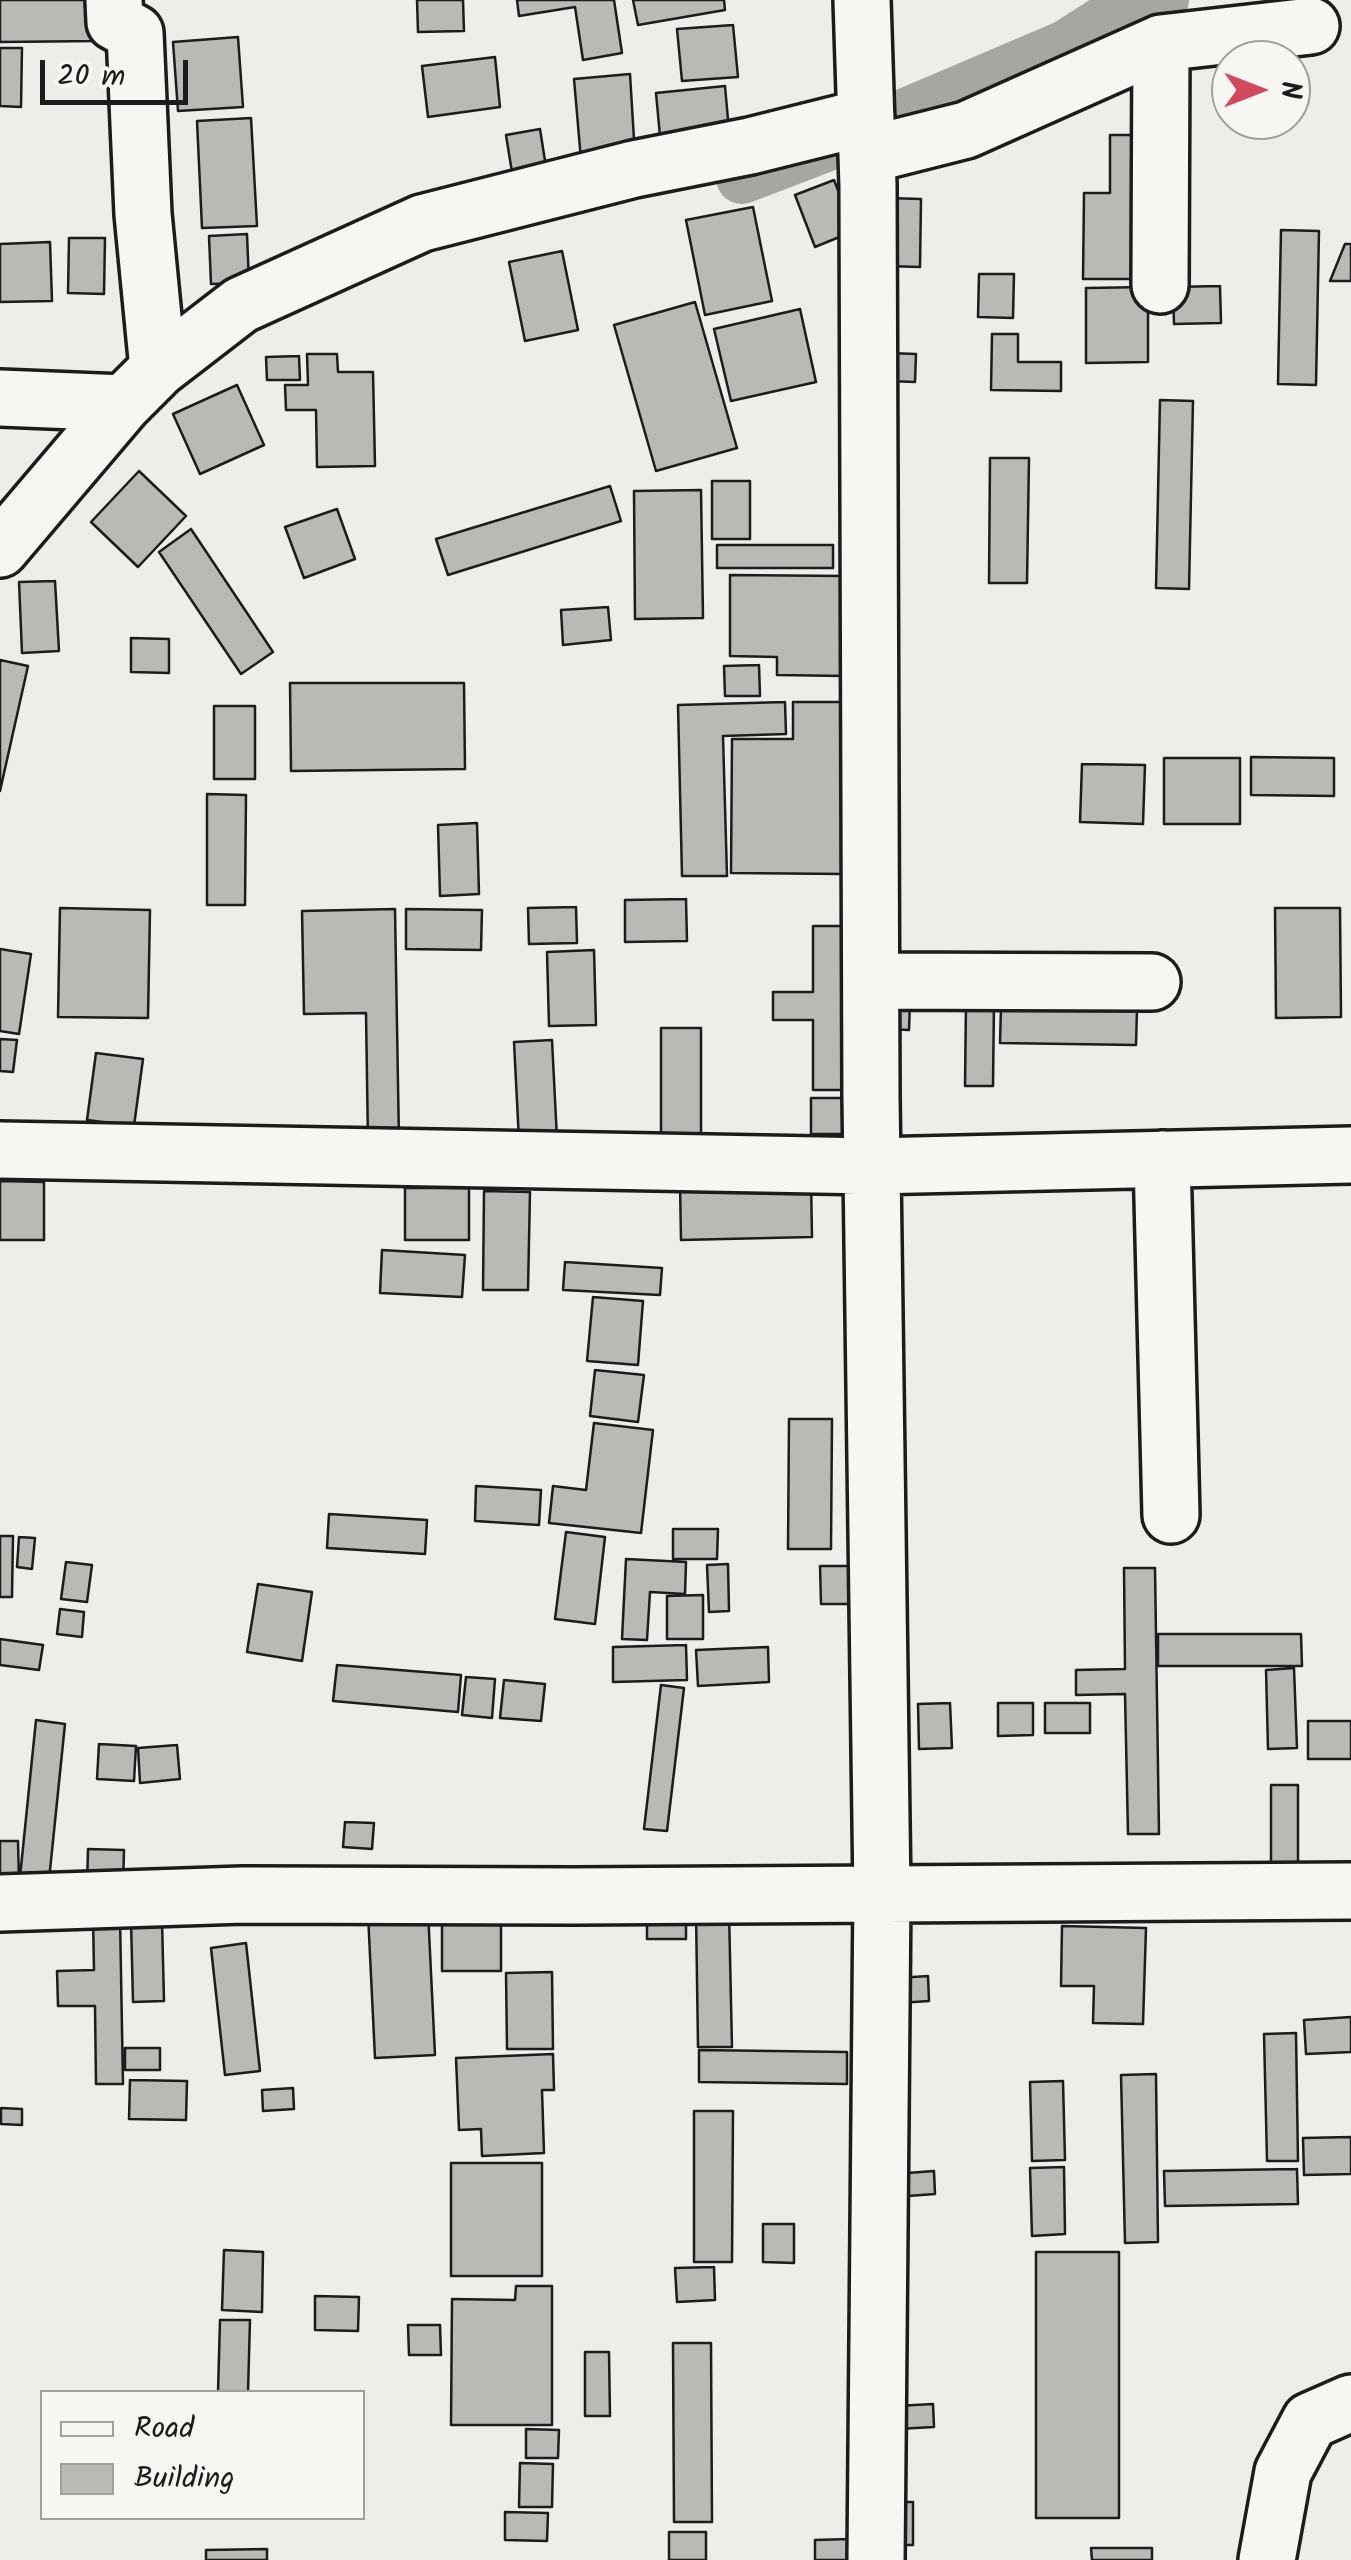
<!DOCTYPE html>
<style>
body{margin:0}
#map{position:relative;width:1351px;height:2560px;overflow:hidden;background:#edede9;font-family:Kalam,sans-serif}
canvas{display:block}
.legend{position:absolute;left:40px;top:2390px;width:325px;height:130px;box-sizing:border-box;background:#f6f6f2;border:2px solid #9f9f9c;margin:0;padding:12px 18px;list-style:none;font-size:30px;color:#1c1c1c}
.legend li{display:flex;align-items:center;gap:20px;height:50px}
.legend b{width:50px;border:2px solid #9f9f9c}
.north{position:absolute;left:1211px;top:40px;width:100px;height:100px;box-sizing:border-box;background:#f6f6f2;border:2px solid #9f9f9c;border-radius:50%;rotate:90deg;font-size:28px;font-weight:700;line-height:40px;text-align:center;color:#1c1c1c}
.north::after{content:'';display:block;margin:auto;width:35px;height:45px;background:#d1495b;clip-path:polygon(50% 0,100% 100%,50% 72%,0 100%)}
.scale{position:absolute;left:40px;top:60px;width:148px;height:45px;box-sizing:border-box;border:5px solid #1c1c1c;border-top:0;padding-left:12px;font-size:30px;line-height:35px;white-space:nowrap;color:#1c1c1c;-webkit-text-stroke:8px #f6f6f2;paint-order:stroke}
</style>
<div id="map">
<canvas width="1351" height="2560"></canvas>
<ul class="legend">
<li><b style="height:12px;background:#f6f6f2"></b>Road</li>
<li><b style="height:28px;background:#b9b9b6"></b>Building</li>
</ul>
<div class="north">N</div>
<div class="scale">20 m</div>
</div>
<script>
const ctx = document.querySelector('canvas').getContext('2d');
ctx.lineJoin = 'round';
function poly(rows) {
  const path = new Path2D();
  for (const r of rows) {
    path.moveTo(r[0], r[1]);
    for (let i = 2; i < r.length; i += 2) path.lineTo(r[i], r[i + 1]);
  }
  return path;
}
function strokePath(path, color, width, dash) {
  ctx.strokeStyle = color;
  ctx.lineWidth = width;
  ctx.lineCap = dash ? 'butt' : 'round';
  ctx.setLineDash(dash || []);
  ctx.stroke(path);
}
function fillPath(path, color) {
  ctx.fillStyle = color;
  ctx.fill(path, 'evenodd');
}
const canal = poly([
 [885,123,1066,46,1133,3,1163,0],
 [742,178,823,147]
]);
const building = poly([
 [0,0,96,0,97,41,0,42,0,0],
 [417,0,463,0,464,31,418,32,417,0],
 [517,0,614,0,622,53,583,60,575,7,519,16,517,0],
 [633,0,724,0,725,10,638,25,633,0],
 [733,25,738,77,682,81,677,29,733,25],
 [238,37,243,107,178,111,173,42,238,37],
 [0,48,22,48,21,107,0,106,0,48],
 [495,57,500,107,428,117,422,66,495,57],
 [630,74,635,156,581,160,574,79,630,74],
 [725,86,730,142,661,147,656,93,725,86],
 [251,118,257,226,202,228,197,121,251,118],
 [540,129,548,180,514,185,506,135,540,129],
 [1110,135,1143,135,1141,279,1083,279,1084,193,1110,193,1110,135],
 [834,180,854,231,815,247,795,195,834,180],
 [887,198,921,199,920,267,886,266,887,198],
 [753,207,772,301,705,315,686,220,753,207],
 [1281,230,1319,231,1316,385,1278,384,1281,230],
 [247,234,249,283,211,284,209,236,247,234],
 [69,238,105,238,104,294,68,293,69,238],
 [50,242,52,301,0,302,0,244,50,242],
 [1345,244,1351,244,1351,281,1330,281,1345,244],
 [562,251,578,330,525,341,509,262,562,251],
 [979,274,1014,274,1013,318,978,317,979,274],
 [1220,286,1221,323,1174,324,1173,287,1220,286],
 [1148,287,1148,362,1086,363,1086,288,1148,287],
 [695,302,737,448,656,471,614,325,695,302],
 [800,309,816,382,731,401,714,329,800,309],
 [992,334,1018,334,1018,362,1061,362,1061,391,991,390,992,334],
 [888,353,916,354,915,382,888,381,888,353],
 [307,354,337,354,338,372,373,372,375,466,317,467,316,410,286,410,285,385,308,385,307,354],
 [299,356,300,380,267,380,266,357,299,356],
 [237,385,264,445,200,474,173,414,237,385],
 [1160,400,1193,401,1189,589,1156,588,1160,400],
 [990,458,1029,458,1027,583,989,583,990,458],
 [139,471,186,516,138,567,91,522,139,471],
 [712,481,750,481,750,539,712,539,712,481],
 [610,486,621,521,448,575,436,539,610,486],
 [701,490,703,618,635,619,634,491,701,490],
 [337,509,355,559,304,578,285,527,337,509],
 [191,529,273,652,241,674,159,552,191,529],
 [717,545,833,545,833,568,717,568,717,545],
 [730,575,845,576,844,676,777,675,777,657,730,656,730,575],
 [55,581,59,651,22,653,19,582,55,581],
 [608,607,611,640,563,645,561,610,608,607],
 [131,638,169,639,169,673,131,672,131,638],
 [0,660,28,666,0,791,0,660],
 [759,665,760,696,725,696,724,666,759,665],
 [290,683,464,683,465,769,291,771,290,683],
 [785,702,786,734,723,736,727,876,682,876,678,705,785,702],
 [793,702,844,702,844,874,731,873,732,739,793,739,793,702],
 [214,706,255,706,255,779,214,779,214,706],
 [1251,757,1334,758,1334,796,1251,795,1251,757],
 [1164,758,1240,758,1240,824,1164,824,1164,758],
 [1082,764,1145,765,1143,824,1080,822,1082,764],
 [207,794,246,795,245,905,207,905,207,794],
 [477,823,479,894,440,896,438,825,477,823],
 [686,899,687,941,625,942,625,900,686,899],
 [576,907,577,943,529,944,528,908,576,907],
 [60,908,150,910,148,1018,58,1017,60,908],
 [1275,908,1340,908,1341,1017,1276,1018,1275,908],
 [395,909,399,1142,368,1143,366,1013,304,1014,302,911,395,909],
 [406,909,482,910,481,950,406,949,406,909],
 [813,926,846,926,846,1090,813,1090,813,1020,773,1020,773,992,813,992,813,926],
 [0,949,31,954,19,1034,0,1031,0,949],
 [594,950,596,1025,549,1026,547,952,594,950],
 [886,1002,910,1002,909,1030,885,1029,886,1002],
 [966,1002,994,1003,993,1086,965,1086,966,1002],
 [1001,1007,1137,1009,1136,1045,1000,1043,1001,1007],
 [661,1028,701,1028,701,1141,661,1141,661,1028],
 [0,1039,17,1040,13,1072,0,1071,0,1039],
 [552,1040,557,1139,519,1141,514,1042,552,1040],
 [96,1053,143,1059,134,1126,87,1120,96,1053],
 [811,1098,845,1098,845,1134,811,1134,811,1098],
 [811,1180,812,1237,681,1240,680,1184,811,1180],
 [0,1181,44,1182,44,1240,0,1240,0,1181],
 [405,1188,469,1188,469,1240,405,1240,405,1188],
 [484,1191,530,1192,528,1290,483,1290,484,1191],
 [382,1250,465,1255,462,1297,380,1293,382,1250],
 [565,1262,662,1268,660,1295,563,1290,565,1262],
 [593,1297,643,1301,638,1365,587,1361,593,1297],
 [595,1370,644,1375,638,1422,590,1416,595,1370],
 [789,1419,832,1419,831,1549,788,1549,789,1419],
 [594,1423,653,1430,641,1533,549,1523,553,1486,586,1490,594,1423],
 [476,1486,541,1490,539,1525,475,1521,476,1486],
 [329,1514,427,1520,425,1554,327,1548,329,1514],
 [673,1529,718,1529,717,1559,673,1559,673,1529],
 [566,1532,605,1537,595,1624,555,1619,566,1532],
 [0,1536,13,1536,12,1597,0,1597,0,1536],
 [19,1537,35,1538,32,1569,17,1567,19,1537],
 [626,1559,686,1562,685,1594,650,1592,647,1640,622,1639,626,1559],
 [66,1562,92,1565,87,1602,61,1599,66,1562],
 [728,1564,729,1611,709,1612,707,1565,728,1564],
 [820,1566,851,1566,852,1604,821,1604,820,1566],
 [1124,1568,1155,1568,1159,1834,1128,1834,1125,1694,1076,1695,1076,1670,1125,1669,1124,1568],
 [258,1584,312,1592,302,1661,247,1652,258,1584],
 [703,1595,703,1639,667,1639,667,1596,703,1595],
 [60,1609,84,1612,82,1637,57,1634,60,1609],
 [1158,1634,1301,1634,1302,1666,1158,1666,1158,1634],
 [0,1639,43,1645,39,1670,0,1665,0,1639],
 [686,1645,687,1680,613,1682,613,1647,686,1645],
 [768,1647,769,1682,698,1686,696,1650,768,1647],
 [337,1665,461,1675,458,1712,333,1701,337,1665],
 [1294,1668,1297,1748,1268,1749,1266,1670,1294,1668],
 [466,1677,495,1679,492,1718,462,1715,466,1677],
 [504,1680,545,1684,541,1721,500,1718,504,1680],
 [661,1685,684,1688,667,1831,644,1829,661,1685],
 [950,1703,952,1748,919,1749,918,1704,950,1703],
 [998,1703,1033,1703,1033,1735,998,1736,998,1703],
 [1045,1703,1090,1703,1090,1733,1045,1733,1045,1703],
 [36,1720,65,1724,49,1880,20,1877,36,1720],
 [1308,1721,1351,1721,1351,1759,1308,1759,1308,1721],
 [99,1744,136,1746,134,1781,97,1779,99,1744],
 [177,1745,180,1779,140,1783,138,1748,177,1745],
 [1271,1785,1298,1785,1298,1872,1271,1872,1271,1785],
 [345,1822,374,1823,372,1849,343,1847,345,1822],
 [0,1841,18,1841,19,1881,0,1882,0,1841],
 [88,1849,124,1850,123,1887,87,1886,88,1849],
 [647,1905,686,1905,686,1939,647,1939,647,1905],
 [442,1910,501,1910,501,1971,442,1971,442,1910],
 [428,1911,435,2055,375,2058,368,1914,428,1911],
 [729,1911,732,2047,698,2047,696,1912,729,1911],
 [93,1918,120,1918,123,2084,96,2084,95,2006,58,2006,57,1971,94,1970,93,1918],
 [162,1920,164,2001,133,2002,131,1921,162,1920],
 [1062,1926,1146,1928,1143,2024,1093,2023,1094,1986,1061,1986,1062,1926],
 [246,1943,260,2071,225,2075,211,1948,246,1943],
 [552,1972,553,2049,507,2049,506,1973,552,1972],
 [928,1976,929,2001,899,2003,898,1978,928,1976],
 [1351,2017,1351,2052,1306,2054,1304,2020,1351,2017],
 [1296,2033,1298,2161,1267,2161,1264,2034,1296,2033],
 [125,2048,160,2048,160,2070,125,2070,125,2048],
 [699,2050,847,2052,847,2084,699,2082,699,2050],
 [553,2054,554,2090,542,2090,544,2153,482,2156,481,2129,459,2130,456,2058,553,2054],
 [1156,2074,1158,2242,1125,2243,1121,2075,1156,2074],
 [130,2080,187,2081,186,2120,129,2119,130,2080],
 [1063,2081,1065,2160,1032,2161,1030,2082,1063,2081],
 [293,2088,294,2109,263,2111,262,2090,293,2088],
 [1,2108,22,2109,22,2125,1,2124,1,2108],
 [694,2111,733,2111,732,2262,694,2262,694,2111],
 [1351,2137,1351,2174,1304,2175,1303,2138,1351,2137],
 [451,2163,542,2163,542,2276,451,2276,451,2163],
 [1064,2167,1065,2234,1032,2236,1030,2168,1064,2167],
 [1297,2169,1298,2204,1165,2206,1164,2171,1297,2169],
 [934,2171,935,2194,908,2196,907,2173,934,2171],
 [763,2224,794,2224,794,2263,763,2262,763,2224],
 [224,2250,263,2252,262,2312,222,2310,224,2250],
 [1036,2252,1119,2252,1119,2518,1036,2518,1036,2252],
 [714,2267,715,2300,677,2302,675,2268,714,2267],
 [516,2286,552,2286,552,2425,451,2425,452,2299,515,2300,516,2286],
 [315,2296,359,2297,358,2331,315,2330,315,2296],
 [220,2320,250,2320,248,2392,218,2392,220,2320],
 [408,2325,440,2325,441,2355,409,2355,408,2325],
 [673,2343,711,2343,712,2522,674,2522,673,2343],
 [585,2352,609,2352,610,2416,585,2416,585,2352],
 [933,2404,934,2427,897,2429,896,2406,933,2404],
 [526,2429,559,2430,558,2458,526,2458,526,2429],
 [520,2463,553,2464,552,2507,519,2507,520,2463],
 [885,2502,913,2502,913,2545,885,2545,885,2502],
 [505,2512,548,2513,547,2541,505,2540,505,2512],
 [669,2532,706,2532,706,2560,669,2560,669,2532],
 [850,2539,851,2560,815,2560,815,2540,850,2539],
 [1091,2548,1152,2548,1152,2560,1092,2560,1091,2548],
 [267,2549,267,2560,206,2560,206,2550,267,2549]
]);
const minor = poly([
 [114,0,115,22,135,33,143,214,158,369],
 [862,0,868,186,871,1097,882,1893,876,2560],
 [867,155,966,130,1161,43,1311,26],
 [1160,285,1161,43],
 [0,398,124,403,158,369,241,305,422,223,634,169,750,146,866,117],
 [0,549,124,403],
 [871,981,1152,982],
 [0,1150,872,1166,1351,1155],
 [1162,1159,1171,1515],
 [0,1903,243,1895,575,1896,1351,1891],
 [1267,2560,1283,2472,1310,2421,1351,2403]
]);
strokePath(canal, '#a6a6a3', 52);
fillPath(building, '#b9b9b6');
strokePath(building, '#1c1c1c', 2.5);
strokePath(minor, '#1c1c1c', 62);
strokePath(minor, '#f6f6f2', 55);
</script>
